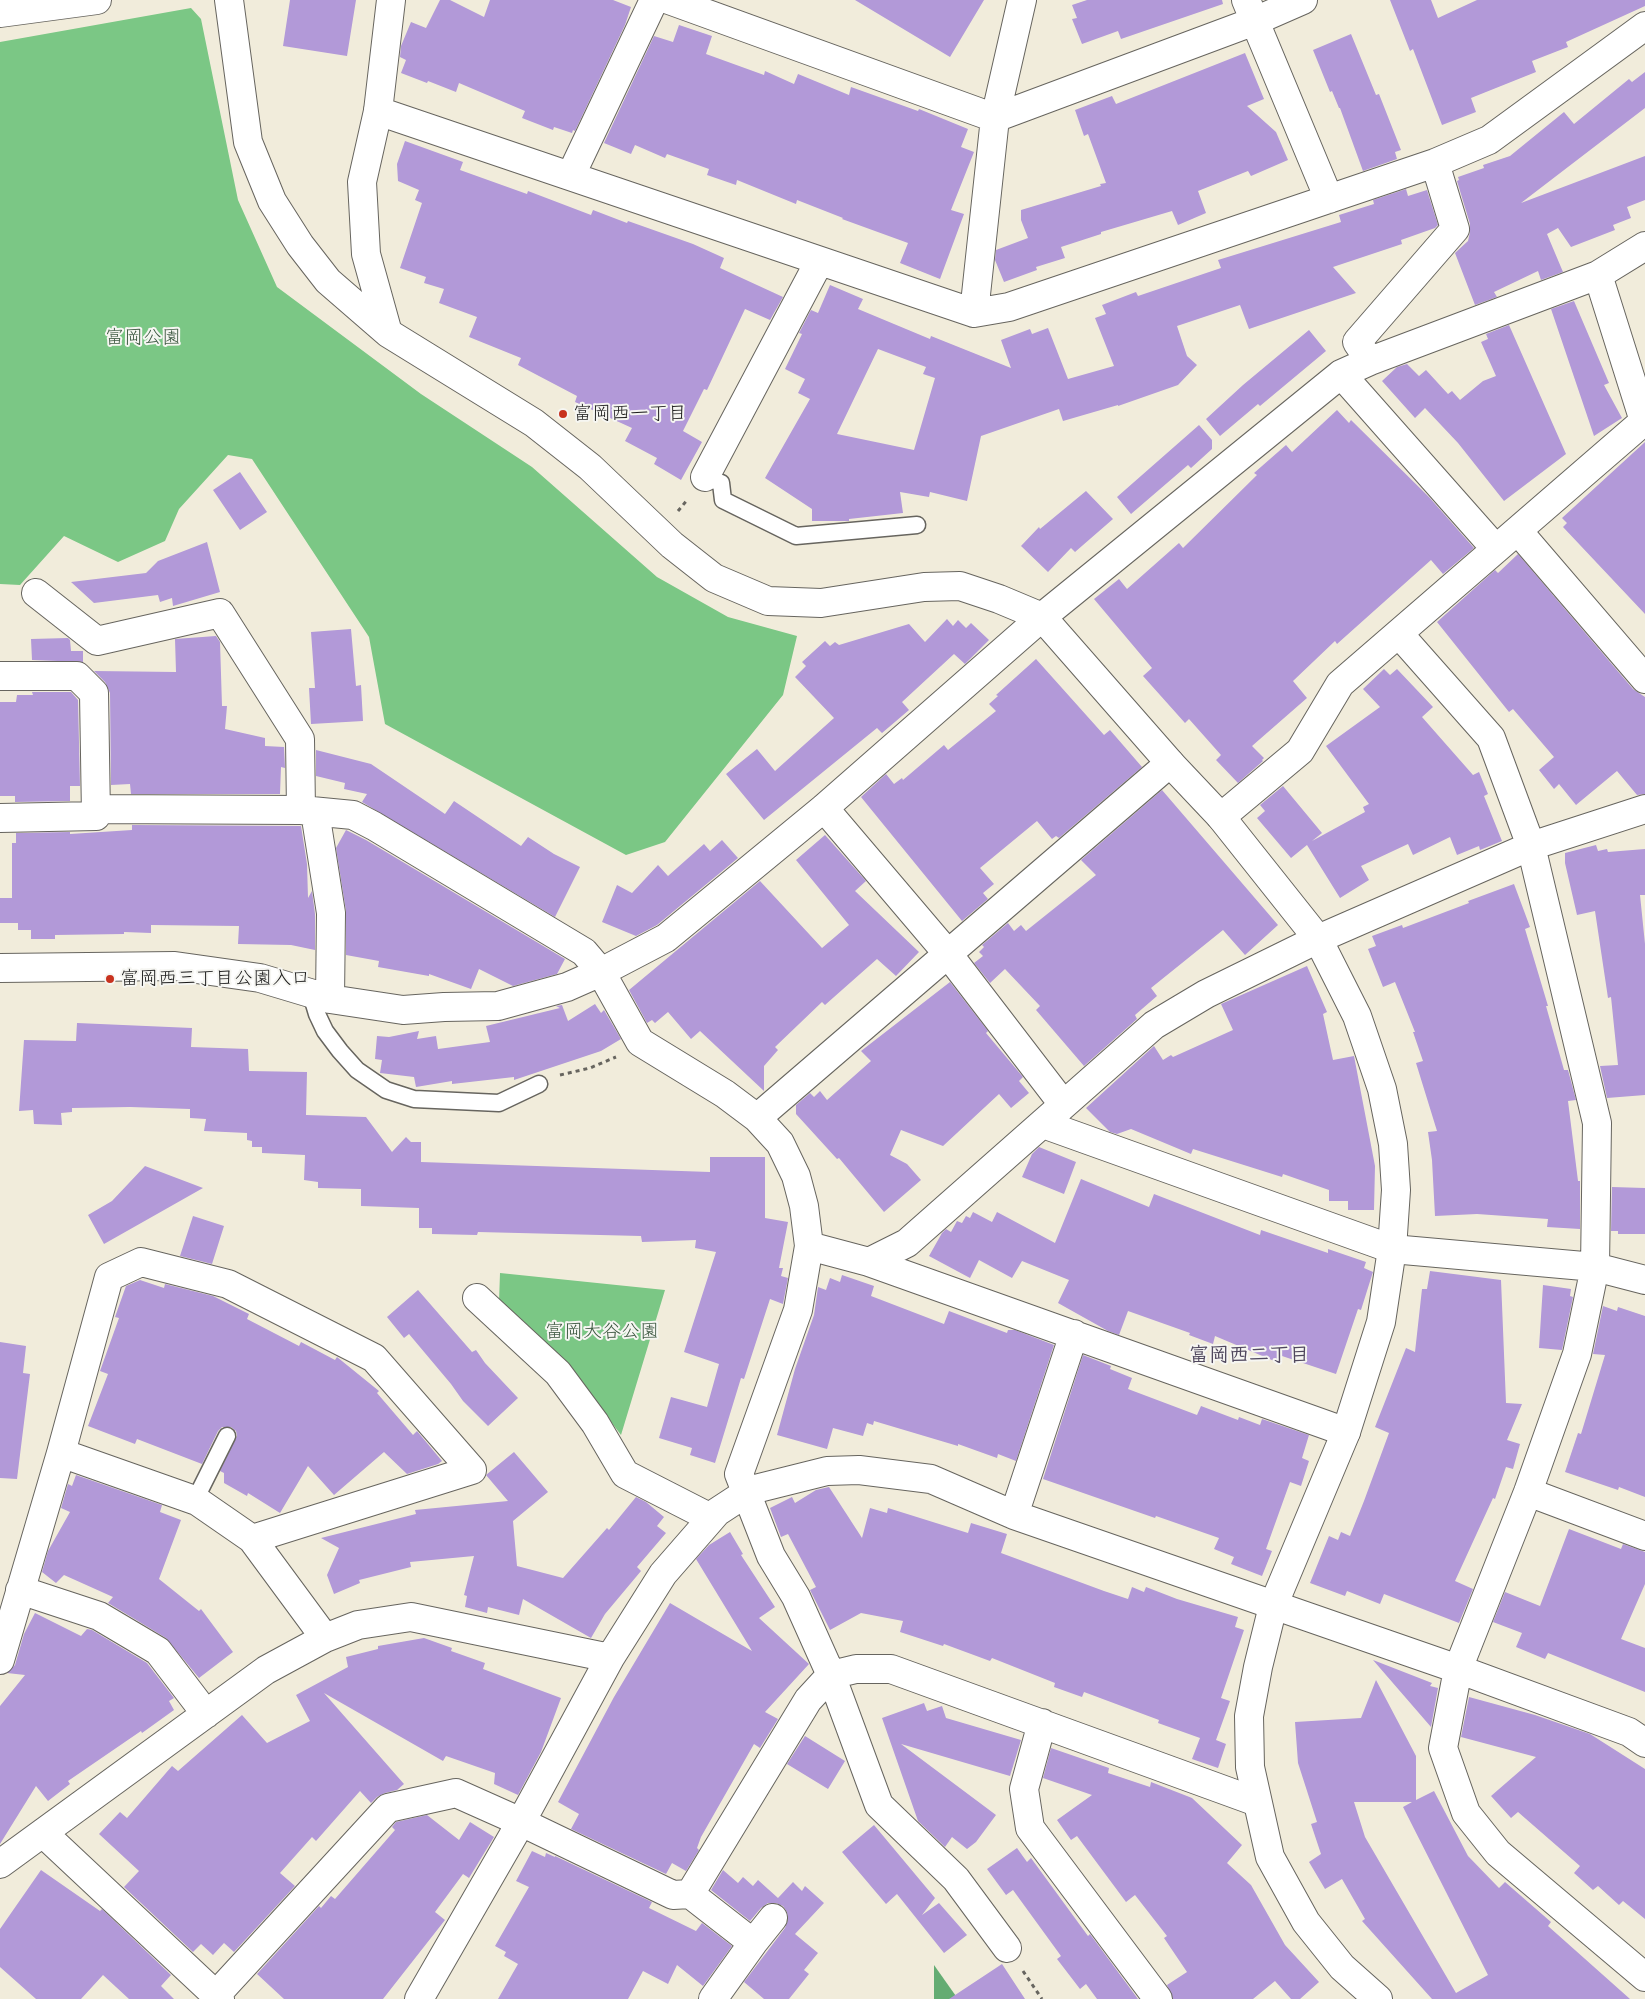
<!DOCTYPE html>
<meta charset="utf-8">
<style>
body{margin:0}
canvas{display:block;background:#f1ecdb}
</style>
<canvas width="1645" height="1999"></canvas>
<script>
const ctx = document.querySelector('canvas').getContext('2d');
ctx.lineJoin = 'round';
function fillPath(path, color) {
  ctx.fillStyle = color;
  ctx.fill(path, 'evenodd');
}
function poly(rows) {
  const path = new Path2D();
  for (const r of rows) {
    path.moveTo(r[0], r[1]);
    for (let i = 2; i < r.length; i += 2) path.lineTo(r[i], r[i + 1]);
  }
  return path;
}
function strokePath(path, color, width, dash) {
  ctx.strokeStyle = color;
  ctx.lineWidth = width;
  ctx.lineCap = dash ? 'butt' : 'round';
  ctx.setLineDash(dash || []);
  ctx.stroke(path);
}
function drawText(font, color, halo, rows, align = 'center') {
  ctx.font = font + ' Sriracha,"Klee One",sans-serif';
  ctx.lineWidth = 4;
  ctx.setLineDash([]);
  ctx.textBaseline = 'middle';
  ctx.strokeStyle = halo;
  ctx.fillStyle = color;
  for (const [text, x, y, turn = 0] of rows) {
    ctx.save();
    ctx.translate(x, y);
    ctx.rotate((+turn || 0) * Math.PI / 180);
    ctx.textAlign = isNaN(turn) ? turn : align;
    if (halo) ctx.strokeText(text, 0, 0);
    ctx.fillText(text, 0, 0);
    ctx.restore();
  }
}
const green = poly([
 [191,8,201,19,238,200,277,287,421,394,532,467,657,577,728,617,797,636,783,695,665,842,626,855,385,724,369,637,252,459,228,455,179,509,165,541,118,562,64,536,20,585,0,584,0,42],
 [500,1273,665,1290,621,1435,574,1373,499,1302]
]);
const forest = poly([
 [934,1965,958,1999,934,1999]
]);
const building = poly([
 [290,0,356,0,347,56,283,46],
 [440,0,450,0,484,17,490,0,613,0,631,7,625,25,575,131,573,130,572,133,554,127,553,130,522,118,525,111,459,83,456,92,428,81,427,83,401,73,406,60,400,57,401,46,411,22,426,28],
 [855,0,984,0,950,57],
 [1087,0,1222,0,1223,4,1121,39,1118,31,1082,44,1072,19,1077,18,1072,5],
 [1390,0,1431,0,1438,18,1477,0,1645,0,1645,6,1566,42,1568,47,1532,61,1536,72,1471,98,1476,112,1442,125,1413,49,1410,51],
 [679,25,712,36,706,54,764,75,765,71,794,84,798,74,849,95,851,87,918,111,919,109,968,129,961,147,974,152,951,210,964,214,940,279,900,263,908,243,842,219,843,218,797,200,796,204,737,180,736,185,707,175,709,169,667,154,665,158,635,145,631,154,604,143,654,36,673,42],
 [1351,34,1376,95,1379,94,1401,150,1395,152,1397,159,1363,171,1340,108,1339,108,1332,91,1330,92,1313,50],
 [1245,53,1264,99,1247,106,1276,132,1288,160,1251,176,1248,171,1198,191,1206,213,1178,225,1172,211,1101,232,1101,234,1061,247,1065,258,1036,267,1037,270,1004,282,995,260,996,250,1028,238,1021,220,1021,210,1101,186,1100,184,1106,183,1088,134,1084,136,1075,110,1112,96,1116,104],
 [1645,72,1645,108,1521,203,1645,156,1645,200,1627,207,1631,218,1613,225,1615,230,1571,247,1558,228,1547,234,1563,272,1541,280,1538,271,1494,292,1497,297,1475,305,1455,253,1468,241,1470,232,1470,224,1457,181,1459,180,1458,177,1484,168,1483,165,1510,156,1564,112,1574,124,1629,79,1632,82],
 [405,141,463,162,460,170,527,194,528,191,591,215,593,210,627,223,628,221,693,244,724,258,720,268,783,297,770,320,745,309,707,390,704,389,683,431,702,442,681,480,654,464,657,458,625,441,632,428,575,402,577,396,518,365,521,358,469,337,477,317,439,303,444,289,424,283,426,277,400,268,422,203,415,200,419,190,398,181,397,164],
 [1406,189,1408,196,1427,190,1438,225,1435,228,1401,240,1402,244,1333,267,1356,293,1249,329,1240,305,1177,326,1187,356,1197,365,1178,385,1118,406,1118,405,1063,421,1059,409,981,436,967,501,930,492,929,497,900,492,903,513,849,519,849,521,812,521,812,509,765,478,810,399,798,393,805,379,785,369,802,334,799,333,811,310,818,313,830,285,863,299,858,309,930,339,931,336,1011,368,1001,340,1030,329,1032,334,1048,328,1068,379,1114,366,1095,318,1106,314,1102,305,1136,292,1138,296,1221,268,1218,260,1341,222,1339,215,1374,204,1373,200],
 [878,349,926,367,923,374,935,378,914,450,837,434],
 [1574,301,1609,383,1604,385,1622,418,1594,436,1551,309],
 [1509,325,1566,454,1504,501,1458,443,1425,408,1415,418,1382,381,1397,367,1407,364,1419,376,1426,370,1448,394,1452,391,1460,400,1483,381,1496,376,1481,342,1488,339,1486,334],
 [1309,330,1326,351,1260,406,1258,404,1220,436,1206,419,1243,385],
 [1337,410,1349,423,1351,420,1429,497,1474,548,1443,574,1431,560,1337,644,1335,641,1293,681,1307,698,1252,746,1264,758,1262,760,1263,761,1238,783,1216,760,1221,755,1189,719,1185,723,1143,676,1152,668,1094,599,1119,579,1127,589,1179,543,1183,548,1257,475,1254,473,1286,445,1292,452],
 [1199,425,1212,440,1212,449,1191,468,1188,465,1131,514,1117,497],
 [1645,442,1645,614,1563,527,1567,523,1562,518],
 [240,472,267,512,240,530,213,490],
 [1086,491,1113,519,1075,552,1071,548,1048,572,1021,546,1039,527,1040,529],
 [207,542,220,592,173,606,172,598,160,602,158,595,94,603,71,582,146,573,158,561],
 [1518,554,1633,689,1645,697,1645,794,1637,795,1617,771,1576,805,1559,784,1554,789,1539,770,1554,757,1513,709,1509,712,1437,622,1495,570,1498,573],
 [947,619,953,626,958,620,966,628,971,623,989,640,965,664,954,654,902,702,909,710,882,733,877,728,764,820,726,774,757,749,775,771,834,718,795,677,806,666,802,662,825,641,830,646,835,642,839,645,909,624,925,642],
 [351,629,356,686,361,685,363,721,311,724,309,688,315,688,311,632],
 [216,636,220,642,222,706,227,706,225,729,265,738,265,746,284,747,285,768,281,767,280,794,131,794,130,784,111,785,110,693,105,682,94,671,176,672,175,639],
 [68,638,70,640,71,651,83,651,83,662,32,660,31,639],
 [1036,659,1104,735,1110,730,1142,767,1059,838,1056,836,1052,839,1037,821,980,868,994,884,983,893,988,899,962,921,861,797,886,774,894,784,902,778,903,780,944,745,948,750,996,711,989,704,998,696,996,695],
 [1384,669,1390,675,1397,669,1433,707,1422,717,1473,775,1479,772,1488,794,1484,796,1502,841,1480,850,1479,846,1457,855,1450,837,1413,855,1408,844,1361,866,1369,880,1340,898,1307,845,1291,858,1257,818,1265,811,1260,805,1283,786,1322,833,1312,841,1365,812,1363,807,1369,804,1326,746,1380,707,1363,689],
 [32,692,71,692,78,700,80,786,70,786,70,801,15,802,15,796,0,796,0,702,16,702,17,695,33,695],
 [316,750,371,764,445,814,454,801,521,846,528,837,554,854,580,867,555,917,362,802,367,794,344,789,345,783,316,776],
 [1162,790,1278,925,1245,955,1223,930,1151,988,1157,996,1135,1015,1137,1019,1084,1066,1036,1010,1040,1006,1005,969,990,983,974,963,983,956,979,952,984,947,982,945,1008,923,1014,931,1021,925,1026,931,1096,875,1081,860],
 [132,825,301,826,307,864,308,898,312,891,315,914,315,950,291,945,238,944,239,926,151,925,151,933,124,932,124,934,55,935,55,939,31,939,31,930,18,930,18,923,0,923,0,898,12,898,12,843,16,843,16,833,70,832,70,834,132,830],
 [346,830,366,840,565,959,557,974,513,986,479,969,471,989,429,974,429,976,378,967,379,961,346,955,346,911,336,848],
 [825,835,866,881,855,891,919,952,896,976,877,959,825,1005,822,1002,775,1047,778,1050,764,1066,764,1091,700,1031,691,1039,668,1012,655,1023,652,1020,647,1023,629,990,760,881,822,948,849,925,796,860],
 [722,840,738,858,657,925,636,936,602,922,617,885,632,893,658,865,668,876,704,844,710,851],
 [1596,845,1598,851,1607,849,1608,852,1645,849,1645,895,1640,895,1645,944,1645,1095,1607,1098,1600,1066,1618,1065,1611,997,1608,998,1595,911,1577,915,1565,863,1565,853],
 [1514,884,1530,927,1525,929,1548,1006,1546,1006,1564,1070,1568,1070,1576,1100,1568,1101,1578,1181,1580,1181,1580,1229,1547,1227,1548,1219,1477,1214,1435,1216,1432,1160,1428,1132,1437,1131,1416,1063,1423,1061,1413,1032,1415,1032,1395,982,1383,987,1368,949,1376,946,1372,936,1402,925,1403,928,1469,903,1468,901],
 [1307,966,1327,1012,1323,1014,1333,1060,1354,1056,1375,1166,1374,1210,1348,1210,1348,1201,1329,1201,1329,1190,1283,1174,1282,1177,1193,1149,1191,1154,1131,1129,1117,1134,1110,1132,1086,1108,1154,1046,1163,1060,1171,1055,1173,1057,1233,1030,1221,1004],
 [950,982,988,1031,986,1033,1023,1077,1019,1081,1029,1093,1011,1108,999,1094,943,1146,901,1130,890,1155,907,1164,921,1180,884,1212,839,1158,837,1159,796,1114,796,1105,810,1093,814,1097,820,1091,827,1100,871,1061,861,1051],
 [595,1004,601,1013,604,1010,621,1039,601,1051,514,1080,514,1077,452,1084,452,1081,416,1087,414,1077,380,1073,382,1060,375,1059,377,1036,389,1037,419,1031,417,1039,436,1036,438,1049,490,1042,486,1026,560,1008,556,1006,562,1005,568,1021],
 [77,1023,192,1028,191,1047,248,1049,249,1071,307,1072,306,1115,366,1117,392,1152,406,1137,411,1142,421,1142,421,1162,710,1172,710,1157,765,1157,765,1218,788,1222,779,1268,783,1268,781,1276,788,1278,783,1304,770,1299,744,1379,741,1378,715,1463,690,1455,692,1448,659,1438,671,1397,707,1407,719,1364,684,1352,716,1252,695,1248,696,1240,642,1242,641,1236,478,1232,477,1235,432,1234,432,1228,419,1228,419,1208,361,1206,361,1189,318,1188,318,1182,304,1180,305,1155,262,1153,262,1147,252,1147,252,1141,247,1140,247,1133,204,1131,206,1119,190,1118,190,1109,130,1107,72,1108,72,1112,61,1113,62,1125,34,1124,33,1110,19,1111,24,1040,76,1041],
 [1039,1147,1076,1162,1064,1194,1022,1177,1032,1154],
 [145,1166,203,1188,104,1244,88,1215,112,1201],
 [1081,1179,1149,1207,1154,1194,1260,1235,1261,1230,1328,1253,1328,1249,1366,1262,1364,1268,1373,1272,1372,1275,1361,1310,1358,1309,1336,1374,1282,1356,1279,1363,1215,1336,1213,1344,1189,1335,1190,1333,1128,1311,1119,1335,1108,1331,1058,1303,1069,1280,1022,1261,1012,1278,979,1260,970,1278,929,1256,942,1233,946,1229,951,1232,957,1221,962,1223,966,1216,970,1218,973,1212,992,1222,997,1212,1055,1243],
 [1612,1187,1645,1188,1645,1234,1618,1234,1618,1231,1611,1231],
 [193,1216,224,1226,212,1264,180,1256],
 [1430,1271,1501,1280,1506,1403,1522,1404,1507,1440,1520,1444,1513,1469,1506,1467,1495,1499,1493,1498,1455,1581,1473,1589,1459,1623,1384,1594,1380,1604,1347,1591,1345,1596,1310,1583,1329,1536,1338,1540,1341,1532,1350,1536,1364,1501,1389,1433,1375,1427,1406,1348,1415,1352,1422,1289,1427,1289],
 [842,1275,874,1286,871,1296,944,1324,949,1311,1007,1333,1008,1330,1015,1330,1054,1345,1016,1461,998,1454,997,1458,958,1444,958,1446,874,1421,873,1425,867,1423,863,1436,833,1428,827,1449,777,1435,795,1369,814,1315,818,1287,826,1290,830,1278,840,1282],
 [140,1280,164,1288,165,1284,213,1296,249,1314,247,1319,299,1346,301,1342,335,1360,337,1357,379,1391,377,1393,413,1435,417,1431,442,1461,438,1464,407,1474,384,1452,334,1495,308,1466,280,1513,248,1493,247,1496,224,1483,224,1473,220,1471,237,1436,236,1431,231,1427,222,1427,218,1431,202,1464,137,1439,135,1444,88,1426,108,1374,100,1371,119,1318,115,1317,126,1286],
 [1543,1285,1571,1289,1570,1296,1573,1297,1562,1350,1539,1348],
 [418,1290,472,1352,476,1350,485,1363,518,1398,488,1426,463,1401,451,1384,409,1334,404,1338,387,1317],
 [1603,1306,1617,1311,1618,1307,1645,1316,1645,1497,1619,1487,1618,1490,1565,1472,1578,1433,1581,1434,1605,1355,1593,1354],
 [0,1342,26,1346,23,1373,30,1374,17,1479,0,1478],
 [1083,1355,1111,1366,1110,1369,1132,1378,1128,1389,1197,1415,1201,1406,1238,1420,1239,1417,1260,1425,1262,1419,1309,1435,1302,1458,1309,1461,1301,1486,1290,1482,1266,1549,1272,1551,1262,1576,1231,1564,1234,1557,1214,1549,1219,1538,1156,1516,1155,1518,1043,1479],
 [514,1452,548,1492,513,1521,517,1566,563,1578,607,1528,609,1530,636,1497,646,1502,664,1517,657,1526,666,1533,637,1567,641,1571,605,1614,591,1638,523,1599,519,1615,488,1607,487,1613,465,1607,467,1596,464,1595,474,1556,410,1562,411,1567,359,1580,360,1583,334,1594,327,1575,339,1548,321,1538,416,1514,415,1510,508,1501,486,1475],
 [76,1475,162,1505,160,1512,181,1520,159,1579,199,1611,201,1609,233,1652,199,1678,166,1638,108,1603,113,1597,64,1575,56,1583,42,1572,48,1551,70,1512,61,1508,68,1484,72,1486],
 [829,1487,862,1538,870,1508,887,1513,888,1508,968,1533,971,1523,1007,1534,1001,1553,1104,1591,1128,1599,1132,1587,1144,1592,1146,1587,1177,1599,1238,1617,1235,1627,1244,1630,1221,1698,1230,1701,1216,1740,1226,1744,1218,1768,1192,1759,1200,1738,1158,1723,1159,1720,1084,1692,1082,1697,1054,1687,1055,1683,992,1658,990,1661,944,1644,943,1646,900,1632,903,1621,861,1613,830,1630,810,1590,816,1587,788,1534,781,1537,770,1508,792,1497,795,1503,816,1490],
 [1569,1529,1621,1549,1623,1544,1645,1552,1645,1584,1621,1639,1645,1648,1645,1692,1548,1653,1545,1659,1516,1647,1522,1633,1493,1622,1505,1592,1540,1606],
 [730,1532,743,1554,741,1555,775,1607,759,1618,809,1664,765,1712,778,1719,760,1748,754,1744,701,1837,697,1848,699,1850,686,1871,672,1863,666,1874,571,1829,579,1814,558,1802,614,1697,670,1603,752,1651,696,1559,709,1545],
 [35,1613,81,1636,87,1629,92,1630,147,1663,174,1698,169,1701,174,1710,142,1733,141,1731,68,1781,70,1784,48,1801,36,1786,0,1844,0,1706,25,1675,7,1673,15,1665,24,1634],
 [424,1638,452,1648,451,1651,485,1663,483,1669,561,1698,541,1752,518,1795,494,1784,495,1773,446,1756,443,1761,324,1693,404,1784,397,1790,385,1793,377,1797,371,1803,360,1791,316,1841,312,1837,280,1873,295,1886,234,1952,224,1943,213,1955,201,1944,193,1952,124,1887,139,1871,99,1834,120,1812,127,1818,172,1766,178,1771,242,1715,267,1743,310,1721,296,1695,348,1667,346,1657,378,1649,378,1646],
 [1373,1660,1432,1683,1430,1686,1438,1688,1431,1727],
 [1376,1680,1416,1756,1416,1800,1434,1791,1468,1856,1499,1888,1505,1882,1551,1922,1548,1926,1630,1999,1432,1999,1362,1921,1365,1919,1342,1879,1325,1889,1309,1862,1321,1854,1311,1824,1317,1822,1298,1763,1295,1722,1361,1718],
 [1354,1802,1412,1802,1403,1807,1488,1975,1456,1993,1365,1837],
 [1469,1697,1535,1715,1590,1734,1645,1769,1645,1919,1623,1901,1619,1905,1598,1886,1593,1890,1574,1873,1580,1866,1518,1812,1511,1818,1491,1796,1536,1757,1461,1737],
 [924,1703,927,1711,942,1706,946,1718,1021,1740,1010,1776,901,1744,996,1815,976,1842,967,1849,952,1837,945,1847,918,1821,882,1718],
 [805,1736,845,1761,828,1789,787,1764],
 [1051,1748,1109,1768,1108,1773,1150,1787,1151,1782,1192,1798,1242,1845,1227,1863,1251,1885,1285,1945,1319,1982,1300,1999,1291,1999,1275,1981,1253,1999,1173,1999,1167,1985,1187,1972,1164,1938,1167,1936,1135,1895,1126,1902,1077,1836,1071,1840,1057,1820,1092,1795,1043,1778],
 [427,1815,459,1840,470,1822,494,1837,469,1878,463,1874,435,1912,445,1920,383,1999,284,1999,257,1974,319,1906,321,1908,331,1896,335,1899,395,1830,392,1827,396,1822],
 [874,1825,935,1898,922,1915,939,1903,967,1935,944,1953,897,1894,886,1904,842,1852],
 [1017,1848,1027,1862,1031,1858,1088,1936,1090,1934,1138,1999,1097,1999,1086,1984,1080,1989,1057,1959,1061,1956,1013,1890,1006,1895,987,1869],
 [532,1851,545,1857,546,1853,555,1857,555,1856,652,1902,649,1908,696,1931,702,1923,732,1946,703,1986,677,1965,668,1984,643,1971,628,1999,498,1999,518,1964,504,1956,506,1952,495,1946,529,1887,516,1881],
 [41,1870,100,1911,102,1909,171,1975,161,1986,174,1999,129,1999,103,1975,81,1999,36,1999,0,1967,0,1929],
 [723,1870,738,1883,743,1877,753,1886,758,1880,778,1898,793,1882,802,1891,805,1886,824,1903,795,1934,818,1953,804,1970,809,1974,789,1999,764,1999,744,1982,785,1928,788,1920,787,1912,783,1906,776,1903,768,1903,761,1908,750,1921,711,1890],
 [1002,1964,1025,1999,949,1999]
]);
const path = poly([
 [678,511,688,499],
 [560,1075,590,1068,616,1057],
 [1023,1971,1042,1999]
]);
const service = poly([
 [705,477,721,483,723,500,796,536,917,525],
 [311,994,317,1014,325,1031,340,1051,357,1070,386,1090,414,1099,499,1103,539,1084],
 [195,1500,227,1436]
]);
const minor = poly([
 [391,0,378,111,974,313,1009,307,1435,163,1489,140,1645,26],
 [669,0,995,118,1255,21,1303,0],
 [1246,0,1329,199],
 [0,13,97,0],
 [571,175,654,0],
 [974,313,995,118,1022,0],
 [1370,361,1357,342,1455,229,1435,163],
 [1341,374,1495,548],
 [705,477,819,262],
 [1518,531,1645,679],
 [36,593,97,641,220,613,300,739,301,810],
 [1399,634,1491,738,1531,846,1597,1123,1595,1267,1577,1354,1528,1492,1458,1669,1443,1748,1466,1813,1498,1853,1645,1977],
 [0,676,77,676,94,693,96,816,0,818],
 [824,808,948,954,1063,1104],
 [96,809,301,810,353,815,374,826,584,952,601,972,640,1042,725,1094,757,1118,780,1143,796,1176,804,1206,809,1246,798,1310,739,1474,771,1556,796,1597,831,1675,879,1805,956,1879,1007,1948],
 [315,812,331,913,330,999],
 [1221,817,1300,751,1340,684,1644,421,1598,275],
 [0,968,175,966,260,978,330,999,403,1010,444,1007,498,1006,567,987,601,972,666,938,824,808,1042,617,1341,374,1370,361,1598,275,1645,246],
 [757,1118,1170,763],
 [1043,1124,1392,1249,1595,1267,1645,1280],
 [809,1246,869,1262,1346,1432],
 [869,1262,907,1243,1154,1025,1206,994,1318,939,1531,846,1645,809],
 [477,1298,558,1373,595,1423,625,1474,711,1518],
 [61,1453,197,1501,252,1539,325,1638],
 [1528,1492,1645,1536],
 [1014,1515,1074,1334],
 [20,1590,99,1616,158,1651,206,1714],
 [0,1660,61,1453,109,1277,141,1262,228,1284,374,1358,472,1470,252,1539],
 [1042,1723,1024,1789,1030,1828,1158,1999],
 [43,1833,220,1999],
 [0,1864,266,1670,325,1638,358,1625,411,1617,610,1658,663,1574,717,1512,746,1493,759,1488,827,1471,859,1470,931,1479,1014,1515,1458,1669,1629,1732,1645,1743],
 [690,1894,753,1943],
 [216,1995,388,1808,456,1793,521,1822,673,1895,690,1894,808,1700,831,1675,856,1669,891,1669,1257,1802],
 [419,1999,521,1822,610,1658],
 [713,1999,753,1943,773,1918]
]);
const tertiary = poly([
 [229,0,248,142,272,201,300,245,328,281,388,333,534,423,590,467,672,545,714,578,768,601,821,603,924,587,960,586,999,599,1042,617,1170,763,1221,817,1318,939,1357,1016,1382,1089,1393,1144,1396,1190,1392,1249,1381,1322,1346,1432,1273,1606,1258,1667,1249,1716,1250,1767,1270,1857,1306,1922,1342,1967,1378,1999],
 [378,111,362,182,366,254,388,333]
]);
const markers = [
 [563,414,5,"#c8321e"],
 [110,979,5,"#c8321e"]
];
const parkNames = [
 ["富岡公園",143,338],
 ["富岡大谷公園",602,1332]
];
const poiNames = [
 ["富岡西一丁目",573,414],
 ["富岡西三丁目公園入口",120,979]
];
const neighbourhoodNames = [
 ["富岡西二丁目",1249,1356]
];
fillPath(green, '#7bc785');
fillPath(forest, '#64ac72');
fillPath(building, '#b299d8');
strokePath(service, '#67655f', 19);
strokePath(minor, '#67655f', 30);
strokePath(tertiary, '#67655f', 30);
strokePath(path, '#67655f', 3, [4, 4]);
strokePath(service, '#fff', 16);
strokePath(minor, '#fff', 28);
strokePath(tertiary, '#fff', 28);
for (const [x, y, r, color] of markers) {
  const dot = new Path2D();
  dot.arc(x, y, r, 0, 2 * Math.PI);
  ctx.fillStyle = color;
  ctx.fill(dot);
  strokePath(dot, '#f6f6f2', 2);
}
drawText('19px', '#3d5841', '#f6f6f2', parkNames);
drawText('19px', '#1c1c1c', '#f6f6f2', poiNames, 'left');
drawText('bold 20px', '#50485e', '#f6f6f2', neighbourhoodNames);
</script>
